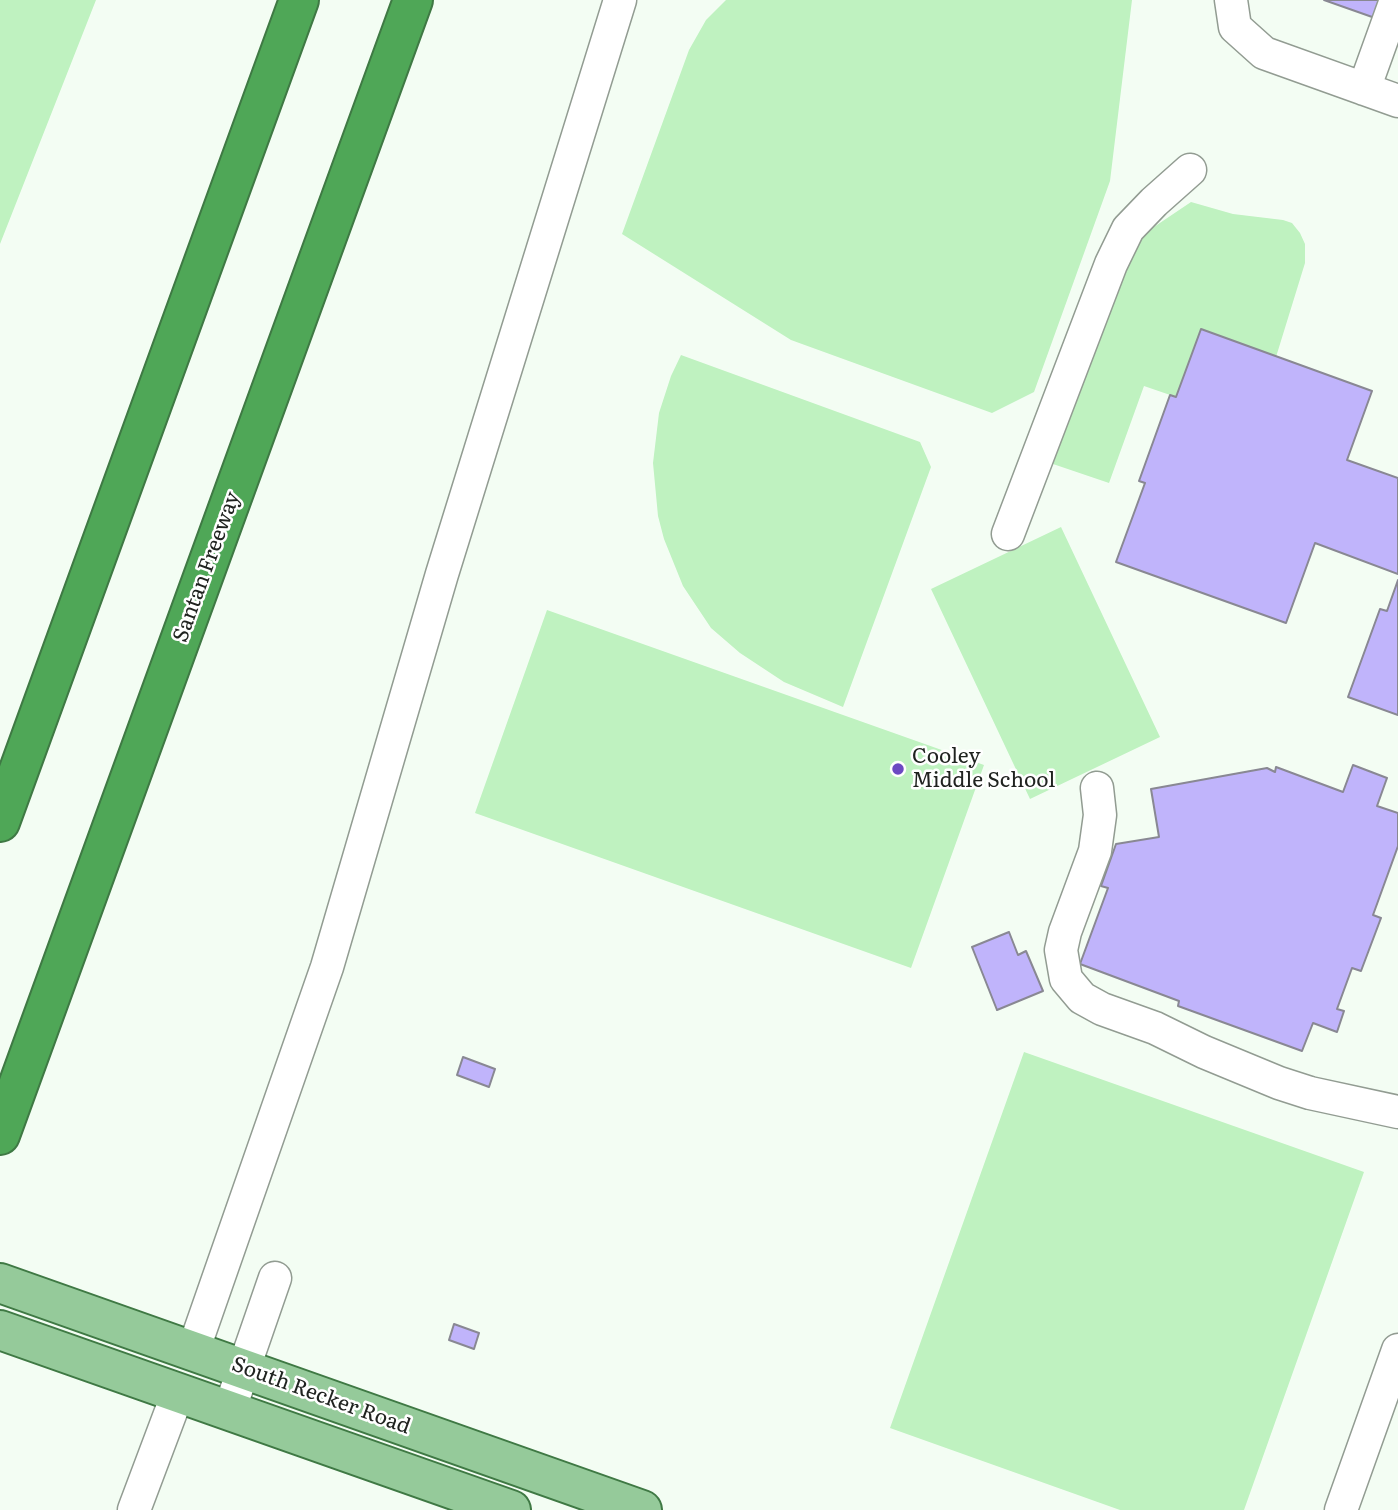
<!DOCTYPE html>
<style>
body{margin:0}
canvas{display:block;background:#f3fdf3}
</style>
<canvas width="1398" height="1510"></canvas>
<script>
const ctx = document.querySelector('canvas').getContext('2d');
ctx.lineJoin = 'round';
function fillPath(path, color) {
  ctx.fillStyle = color;
  ctx.fill(path, 'evenodd');
}
function poly(rows) {
  const path = new Path2D();
  for (const r of rows) {
    path.moveTo(r[0], r[1]);
    for (let i = 2; i < r.length; i += 2) path.lineTo(r[i], r[i + 1]);
  }
  return path;
}
function strokePath(path, color, width, dash) {
  ctx.strokeStyle = color;
  ctx.lineWidth = width;
  ctx.lineCap = dash ? 'butt' : 'round';
  ctx.setLineDash(dash || []);
  ctx.stroke(path);
}
function drawText(font, color, halo, rows, align = 'center') {
  ctx.font = font + ' Literata,serif';
  ctx.lineWidth = 5;
  ctx.setLineDash([]);
  ctx.textBaseline = 'middle';
  ctx.strokeStyle = halo;
  ctx.fillStyle = color;
  for (const [text, x, y, turn = 0] of rows) {
    ctx.save();
    ctx.translate(x, y);
    ctx.rotate((+turn || 0) * Math.PI / 180);
    ctx.textAlign = isNaN(turn) ? turn : align;
    if (halo) ctx.strokeText(text, 0, 0);
    ctx.fillText(text, 0, 0);
    ctx.restore();
  }
}
const green = poly([
 [0,0,96,0,0,244],
 [726,0,1132,0,1110,181,1034,392,992,413,791,340,622,234,689,50,706,20],
 [1191,202,1233,214,1283,220,1292,223,1300,233,1305,244,1305,263,1276,357,1176,397,1144,386,1109,483,1053,464,1130,255,1145,233],
 [681,355,920,442,931,467,843,707,784,682,740,653,711,628,683,586,664,539,658,516,653,463,659,413,671,376],
 [1061,527,1160,737,1030,799,931,589],
 [547,610,984,765,911,968,475,813],
 [1024,1052,1364,1172,1244,1510,1120,1510,890,1428]
]);
const building = poly([
 [1324,0,1382,0,1375,18,1324,0],
 [1201,329,1372,391,1347,460,1398,478,1398,574,1315,543,1286,623,1116,562,1145,483,1139,481,1170,395,1176,397,1201,329],
 [1398,580,1398,715,1348,697,1380,609,1387,611,1398,580],
 [1353,765,1387,778,1377,806,1398,813,1398,846,1373,915,1381,918,1361,971,1352,968,1337,1009,1344,1011,1337,1032,1313,1023,1302,1051,1178,1006,1179,1001,1080,964,1108,888,1101,886,1116,844,1159,837,1151,789,1267,768,1275,772,1276,767,1343,792,1353,765],
 [1009,932,1018,955,1026,951,1043,991,997,1010,972,947,1009,932],
 [463,1057,495,1069,489,1087,457,1075,463,1057],
 [454,1324,479,1333,474,1349,449,1340,454,1324]
]);
const minor = poly([
 [1231,0,1235,27,1264,53,1398,101],
 [1364,89,1396,0],
 [1008,534,1111,264,1128,229,1154,202,1190,170],
 [1097,788,1100,815,1095,851,1065,932,1061,950,1066,979,1082,998,1102,1009,1155,1028,1204,1052,1279,1083,1310,1093,1398,1112],
 [193,1351,327,967,442,574,620,0],
 [229,1411,275,1278],
 [134,1510,178,1393],
 [1341,1510,1398,1350]
]);
const major = poly([
 [0,1283,642,1510],
 [0,1330,511,1510]
]);
const highway = poly([
 [0,822,299,0],
 [0,1135,413,0]
]);
const markers = [
 [898,769,7,"#6c4ac2"]
];
const streetNames = [
 ["Santan Freeway",207,567,-70],
 ["South Recker Road",321,1396,20]
];
const poiNames = [
 ["Cooley",912,757],
 ["Middle School",912,781]
];
fillPath(green, '#bff2c0');
fillPath(building, '#c0b4fb');
strokePath(building, '#898893', 2);
strokePath(minor, '#929c92', 35);
strokePath(major, '#3f7944', 42);
strokePath(highway, '#3f7944', 42);
strokePath(minor, '#fff', 32);
strokePath(major, '#95ca9a', 38);
strokePath(highway, '#4fa757', 38);
for (const [x, y, r, color] of markers) {
  const dot = new Path2D();
  dot.arc(x, y, r, 0, 2 * Math.PI);
  ctx.fillStyle = color;
  ctx.fill(dot);
  strokePath(dot, '#fff', 2.5);
}
drawText('21px', '#202320', '#fff', streetNames);
drawText('21px', '#202320', '#fff', poiNames, 'left');
</script>
